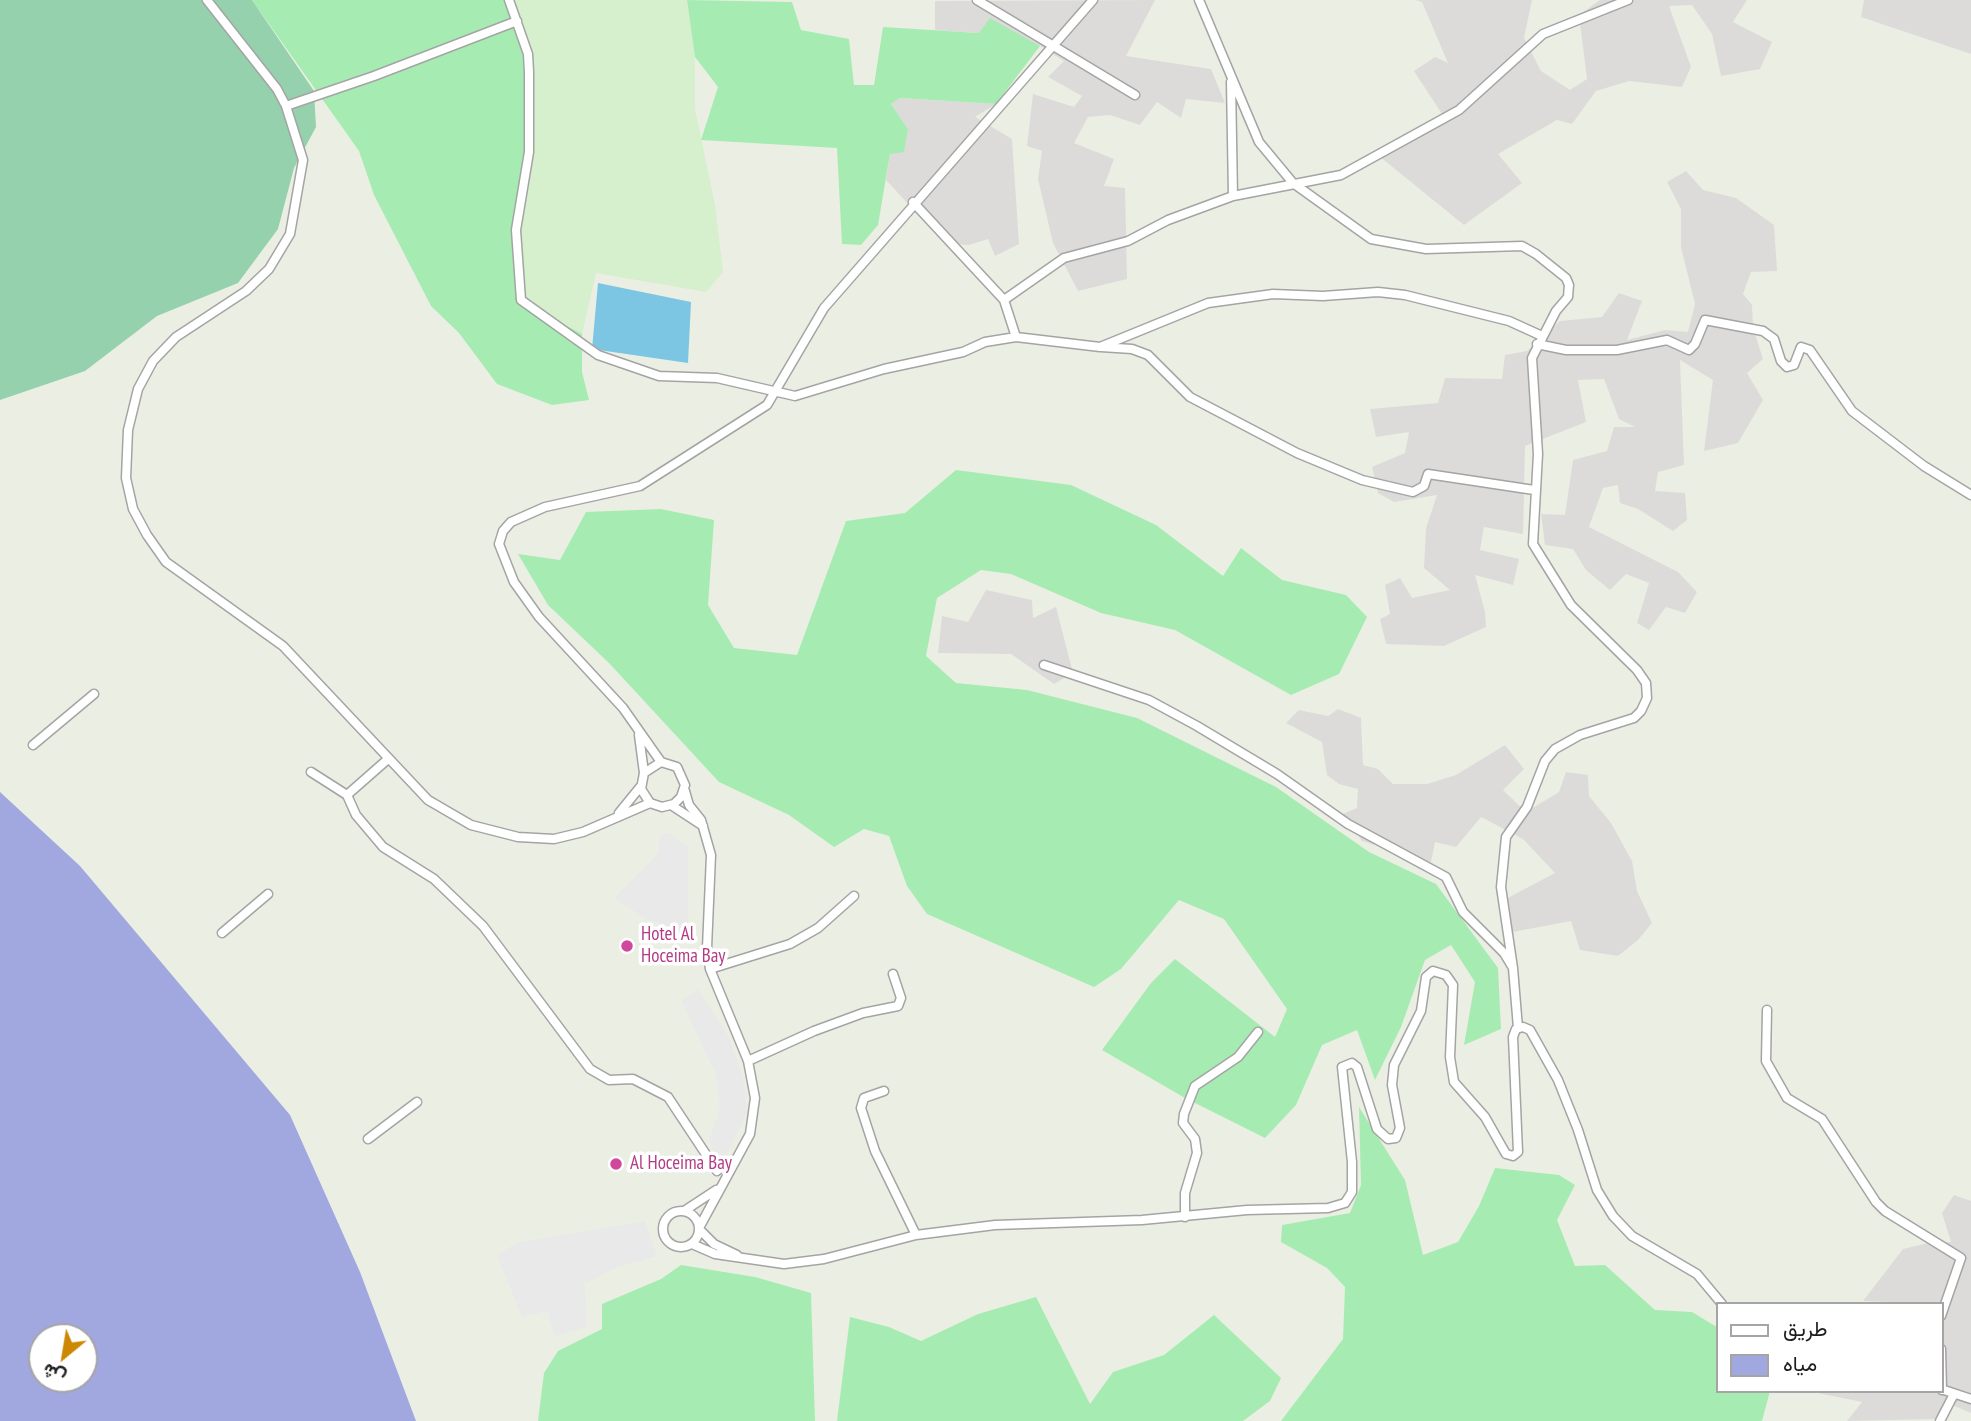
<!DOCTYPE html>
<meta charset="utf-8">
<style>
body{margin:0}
#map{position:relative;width:1971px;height:1421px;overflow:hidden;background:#ebefe3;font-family:"PT Sans Narrow",Vazirmatn,sans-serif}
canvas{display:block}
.legend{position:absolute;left:1716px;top:1302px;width:228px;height:91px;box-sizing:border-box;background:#fff;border:2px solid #a5a5a5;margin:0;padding:9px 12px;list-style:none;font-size:21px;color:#1d1d1d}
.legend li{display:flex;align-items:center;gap:14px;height:35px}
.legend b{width:35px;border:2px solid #a5a5a5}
.north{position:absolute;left:28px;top:1323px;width:70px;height:70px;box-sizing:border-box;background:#fff;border:2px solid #a5a5a5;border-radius:50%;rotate:210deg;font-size:19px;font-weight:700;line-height:28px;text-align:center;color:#1d1d1d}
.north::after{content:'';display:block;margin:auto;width:24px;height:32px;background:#cb8800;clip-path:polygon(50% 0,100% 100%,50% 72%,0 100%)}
</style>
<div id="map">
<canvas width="1971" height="1421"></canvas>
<ul class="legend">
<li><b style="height:9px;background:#fff"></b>طريق</li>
<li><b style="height:19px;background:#a1a7df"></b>مياه</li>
</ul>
<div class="north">ش</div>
</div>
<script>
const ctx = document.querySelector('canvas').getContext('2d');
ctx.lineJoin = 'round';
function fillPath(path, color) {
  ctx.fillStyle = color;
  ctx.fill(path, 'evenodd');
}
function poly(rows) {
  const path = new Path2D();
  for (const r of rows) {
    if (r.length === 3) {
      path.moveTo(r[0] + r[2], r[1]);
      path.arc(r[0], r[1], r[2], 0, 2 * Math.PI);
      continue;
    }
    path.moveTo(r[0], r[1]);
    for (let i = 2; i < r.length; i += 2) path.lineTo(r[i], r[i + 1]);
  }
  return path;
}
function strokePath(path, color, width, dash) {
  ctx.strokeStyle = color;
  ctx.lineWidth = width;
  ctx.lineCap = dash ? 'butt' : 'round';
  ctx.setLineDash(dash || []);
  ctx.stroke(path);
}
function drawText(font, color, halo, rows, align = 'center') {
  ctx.font = font + ' "PT Sans Narrow",sans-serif';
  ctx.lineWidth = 7;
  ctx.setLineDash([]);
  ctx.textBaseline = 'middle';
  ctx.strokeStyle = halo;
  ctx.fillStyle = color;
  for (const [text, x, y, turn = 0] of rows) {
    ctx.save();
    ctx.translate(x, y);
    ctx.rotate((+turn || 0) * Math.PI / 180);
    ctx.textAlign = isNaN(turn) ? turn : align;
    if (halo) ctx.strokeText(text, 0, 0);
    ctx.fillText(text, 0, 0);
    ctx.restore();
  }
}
const residential = poly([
 [1155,0,1126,56,1211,69,1225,103,1186,99,1181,118,1157,102,1140,125,1110,115,1088,117,1074,143,1114,159,1104,186,1125,188,1127,279,1078,291,1053,243,1038,179,1042,151,1027,146,1033,94,1074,107,1082,96,1048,77,1064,61,1040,46,979,33,935,30,935,1],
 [1415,0,1532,0,1524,38,1541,71,1570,90,1587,79,1579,15,1600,0,1747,0,1733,22,1772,42,1760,69,1721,76,1712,34,1692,5,1669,6,1691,67,1682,87,1629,81,1596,91,1572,124,1557,120,1498,154,1522,183,1464,225,1374,152,1442,114,1414,71,1435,57,1448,63,1422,2],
 [1864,0,1971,0,1971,54,1861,17],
 [900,98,996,104,975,117,1012,139,1019,244,995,256,988,239,969,245,945,244,886,180,890,153,908,129,891,104],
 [1686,171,1703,190,1736,198,1774,225,1777,271,1751,272,1743,294,1752,305,1753,328,1763,359,1747,373,1763,400,1738,443,1704,451,1713,380,1680,360,1684,465,1658,472,1655,491,1685,493,1687,520,1673,531,1638,509,1620,503,1618,485,1603,488,1589,527,1678,572,1697,592,1685,613,1666,607,1649,630,1637,623,1649,583,1626,574,1610,590,1586,570,1573,549,1545,545,1541,514,1565,515,1573,460,1607,451,1614,427,1635,427,1619,419,1604,379,1578,380,1586,422,1525,446,1523,534,1484,527,1480,550,1519,559,1513,585,1475,575,1485,612,1486,627,1444,646,1386,644,1380,619,1390,614,1385,585,1400,578,1412,598,1450,590,1424,568,1426,528,1437,495,1394,502,1378,493,1372,467,1405,453,1409,432,1376,437,1370,409,1438,403,1445,378,1502,379,1505,355,1527,351,1560,321,1602,317,1619,293,1642,301,1627,340,1665,330,1688,332,1695,304,1681,247,1681,209,1667,182],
 [986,590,1032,600,1033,618,1056,607,1073,673,1054,684,1011,654,938,653,942,616,968,622],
 [1338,709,1361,718,1363,765,1378,769,1393,784,1427,784,1456,775,1505,745,1524,769,1503,790,1526,812,1559,792,1566,772,1588,775,1589,796,1611,823,1632,861,1637,891,1652,923,1638,940,1618,956,1580,950,1571,921,1507,933,1500,902,1555,873,1523,839,1481,817,1456,847,1435,842,1431,862,1362,841,1343,814,1357,808,1358,789,1339,784,1327,775,1322,742,1286,723,1299,710,1328,716],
 [1954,1195,1971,1201,1971,1413,1945,1402,1936,1419,1847,1421,1862,1402,1808,1391,1941,1391,1941,1304,1863,1301,1903,1249,1928,1243,1951,1242,1942,1213]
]);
const farmland = poly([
 [513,0,687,0,695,57,695,109,715,205,723,272,706,292,596,273,582,334,520,302]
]);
const grass = poly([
 [252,0,513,0,531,59,532,142,519,240,520,301,582,334,582,372,589,400,552,405,497,384,459,333,431,306,374,195,359,151],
 [687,0,792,2,801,30,849,39,854,85,874,85,883,27,979,33,990,18,1040,46,996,104,900,98,891,104,908,129,904,152,890,154,878,225,861,245,842,244,837,148,701,140,718,87,695,57],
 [956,470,1071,485,1156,525,1223,576,1241,548,1282,580,1346,595,1367,617,1339,674,1291,695,1175,630,1101,613,1011,574,981,570,937,598,926,656,956,683,1027,690,1137,718,1276,787,1369,852,1436,884,1498,968,1501,1029,1464,1045,1475,982,1451,945,1425,960,1401,1027,1375,1080,1357,1030,1322,1045,1296,1105,1265,1138,1185,1098,1102,1050,1151,983,1175,959,1275,1037,1287,1009,1224,919,1179,900,1121,969,1094,987,927,914,907,886,889,836,864,829,834,847,789,815,719,782,609,663,548,605,518,554,560,560,586,512,661,509,714,520,708,605,734,648,797,655,846,521,905,513],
 [1359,1107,1405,1180,1423,1255,1458,1242,1479,1206,1495,1168,1559,1175,1575,1185,1557,1220,1575,1266,1605,1265,1655,1310,1692,1312,1717,1327,1717,1391,1770,1391,1762,1421,1281,1421,1343,1339,1345,1287,1327,1268,1281,1242,1282,1225,1350,1213,1361,1185],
 [681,1265,755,1277,811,1293,815,1421,538,1421,544,1373,558,1351,602,1329,602,1304,661,1279],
 [1036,1297,1090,1404,1113,1372,1164,1355,1214,1315,1281,1378,1270,1401,1243,1421,837,1421,850,1317,889,1327,921,1341,978,1314]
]);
const forest = poly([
 [0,0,252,0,314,91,316,127,294,168,278,229,238,283,157,316,85,371,0,400]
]);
const pitch = poly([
 [598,283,691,302,688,363,592,349]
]);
const parking = poly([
 [669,832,688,848,688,932,648,920,614,898,659,852,659,836],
 [698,989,729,1037,744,1079,747,1112,720,1170,709,1141,720,1107,716,1075,681,1000],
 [645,1221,657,1256,615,1268,585,1284,587,1327,555,1336,547,1311,522,1317,497,1255,518,1242]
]);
const water = poly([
 [0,792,80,866,290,1115,360,1272,416,1421,0,1421],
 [42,1337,84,1337,84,1379,42,1379]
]);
const street = poly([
 [207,0,277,89,286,106,303,160,290,234,269,269,246,291,176,337,153,361,138,389,128,430,126,478,133,509,147,535,166,562,283,646,428,800,471,825,518,837,554,839,583,832,650,803,662,807,674,804,681,797,685,785,677,767,661,762,644,773,641,789,650,803],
 [509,0,528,54,529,72,529,152,516,230,521,300,598,355,659,376,717,378,795,396,884,369,963,352,985,342,1016,337,1100,347,1208,303,1273,294,1323,296,1378,292,1405,295,1509,321,1542,336],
 [977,0,1135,95],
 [1199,0,1259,142,1293,183,1371,239,1426,249,1522,246,1536,254,1566,278,1569,285,1568,297,1556,311,1532,358,1538,454,1533,544,1571,605,1637,670,1646,683,1647,698,1641,711,1634,718,1580,735,1555,749,1545,761,1527,807,1506,837,1501,887,1513,968],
 [1231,82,1233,196],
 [286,106,374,76,517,21],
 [913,202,1004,300,1016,337],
 [1004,300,1064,258,1128,241,1168,220,1233,196,1341,175,1459,110,1543,34,1628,0],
 [1537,344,1566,350,1617,350,1667,340,1689,350,1695,344,1705,320,1763,331,1774,339,1781,361,1787,367,1794,365,1801,347,1810,350,1852,411,1924,466,1971,495],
 [1101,347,1132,349,1148,355,1190,397,1297,453,1362,480,1413,492,1424,486,1428,474,1534,490],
 [1044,665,1149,700,1197,726,1277,774,1348,824,1446,877,1463,912,1504,953,1513,968,1518,1028],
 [639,735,644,773],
 [33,745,94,694],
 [661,762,623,708,539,617,514,582,499,544,503,531,511,522,545,507,640,486,767,405,824,308,1093,0],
 [311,772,347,795,356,815,383,847,434,879,483,926,590,1069,609,1080,633,1079,668,1097,717,1171],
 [685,791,689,805,701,820,711,855,707,948,710,969,748,1061,755,1098,750,1134,700,1226],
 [347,795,388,759],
 [671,805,703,826],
 [619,813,641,786],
 [222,933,268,894],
 [710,969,790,944,818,928,854,896],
 [1767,1010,1766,1061,1787,1098,1822,1119,1876,1202,1885,1211,1961,1258,1941,1316],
 [748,1061,814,1031,863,1013,898,1006,901,998,893,974],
 [884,1091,864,1098,861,1108,875,1151,916,1235],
 [368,1139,417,1102],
 [681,1229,18],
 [684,1211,716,1190],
 [1185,1217,1185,1193,1197,1153,1195,1139,1183,1123,1184,1114,1195,1086,1238,1057,1258,1032],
 [700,1230,714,1244,737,1255],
 [692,1244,715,1254,784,1264,824,1259,916,1235,995,1225,1142,1220,1247,1210,1328,1208,1345,1203,1352,1192,1352,1162,1342,1067,1352,1063,1357,1067,1377,1129,1388,1139,1396,1138,1400,1128,1392,1085,1394,1065,1421,1011,1426,977,1433,971,1446,975,1453,985,1450,1057,1454,1082,1485,1117,1506,1154,1513,1156,1518,1152,1513,1037,1516,1029,1523,1027,1530,1030,1558,1080,1578,1130,1597,1190,1613,1216,1632,1236,1697,1274,1722,1304],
 [1941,1349,1942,1390],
 [1941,1389,1971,1399],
 [1940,1421,1954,1394]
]);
const markers = [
 [627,946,7,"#d1479c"],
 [616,1164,7,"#d1479c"]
];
const hotelNames = [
 ["Hotel Al",641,935],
 ["Hoceima Bay",641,957],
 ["Al Hoceima Bay",630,1164]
];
fillPath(residential, '#dcdbda');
fillPath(farmland, '#d6efcd');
fillPath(grass, '#a6ecb2');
fillPath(forest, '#95d1ac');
fillPath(pitch, '#7cc6e3');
fillPath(parking, '#e9e9e9');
fillPath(water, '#a1a7df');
strokePath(street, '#a4a4a4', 11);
strokePath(street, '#fff', 8);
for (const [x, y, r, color] of markers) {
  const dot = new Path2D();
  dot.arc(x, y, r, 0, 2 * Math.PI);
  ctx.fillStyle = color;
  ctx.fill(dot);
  strokePath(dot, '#fff', 2.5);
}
drawText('19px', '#b23c85', '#fff', hotelNames, 'left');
</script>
